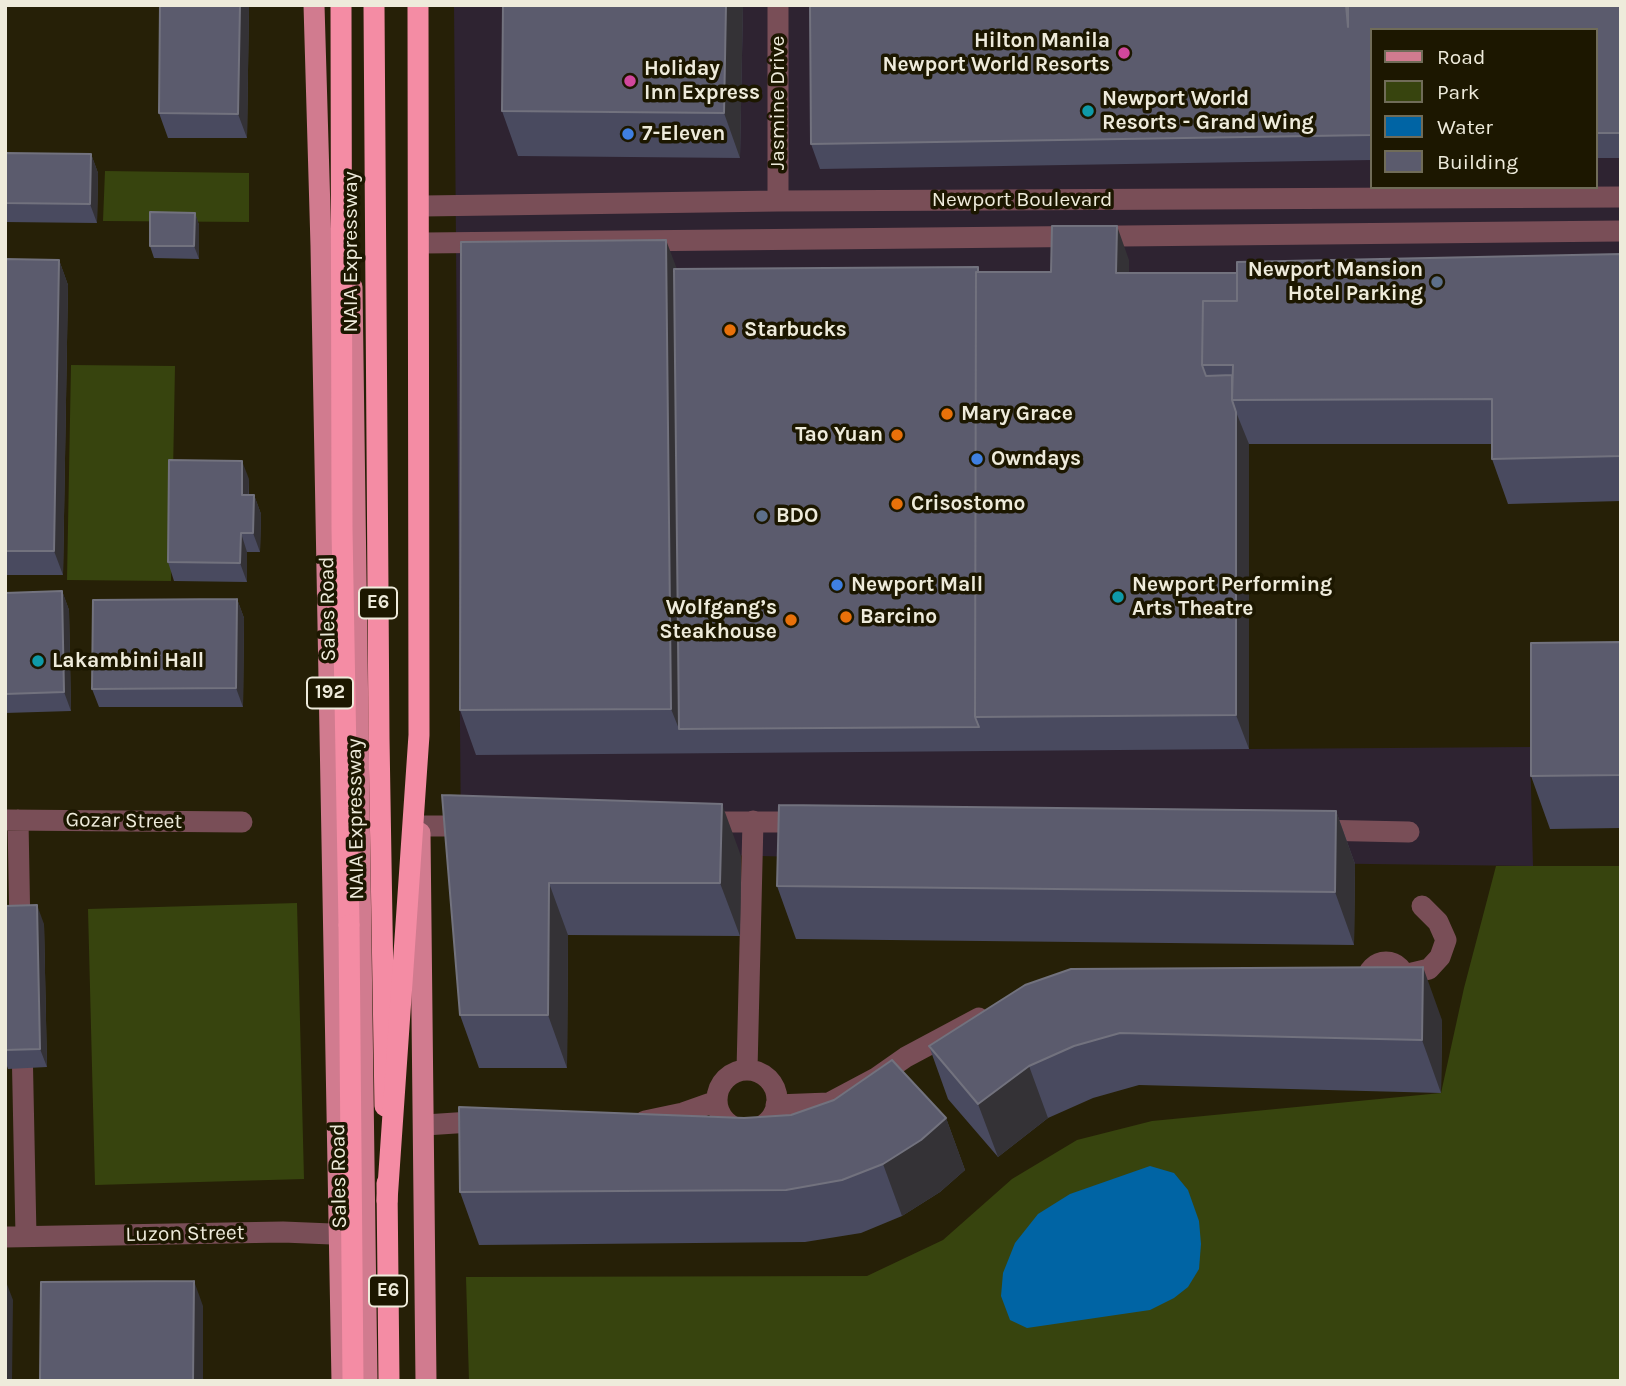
<!DOCTYPE html>
<meta charset="utf-8">
<style>
body{margin:0}
#map{position:relative;width:1626px;height:1386px;overflow:hidden;background:#262007;font-family:Karla,sans-serif}
canvas{display:block}
.frame{position:absolute;inset:0;border:7px solid #eeebdb;pointer-events:none}
.legend{position:absolute;left:1370px;top:28px;width:228px;height:161px;box-sizing:border-box;background:#1c1700;border:2px solid #706c58;margin:0;padding:9px 12px;list-style:none;font-size:21px;color:#eeebdb}
.legend li{display:flex;align-items:center;gap:14px;height:35px}
.legend b{width:35px;border:2px solid #706c58}
</style>
<div id="map">
<canvas width="1626" height="1386"></canvas>
<div class="frame"></div>
<ul class="legend">
<li><b style="height:9px;background:#d17b8f"></b>Road</li>
<li><b style="height:19px;background:#37440e"></b>Park</li>
<li><b style="height:19px;background:#0064a4"></b>Water</li>
<li><b style="height:19px;background:#5b5b6d"></b>Building</li>
</ul>
</div>
<script>
const ctx = document.querySelector('canvas').getContext('2d');
ctx.lineJoin = 'round';
function fillPath(path, color) {
  ctx.fillStyle = color;
  ctx.fill(path, 'evenodd');
}
function poly(rows) {
  const path = new Path2D();
  for (const r of rows) {
    if (r.length === 3) {
      path.moveTo(r[0] + r[2], r[1]);
      path.arc(r[0], r[1], r[2], 0, 2 * Math.PI);
      continue;
    }
    path.moveTo(r[0], r[1]);
    for (let i = 2; i < r.length; i += 2) path.lineTo(r[i], r[i + 1]);
  }
  return path;
}
function strokePath(path, color, width, dash) {
  ctx.strokeStyle = color;
  ctx.lineWidth = width;
  ctx.lineCap = dash ? 'butt' : 'round';
  ctx.setLineDash(dash || []);
  ctx.stroke(path);
}
function drawText(font, color, halo, rows, align = 'center') {
  ctx.font = font + ' Karla,sans-serif';
  ctx.lineWidth = 7;
  ctx.setLineDash([]);
  ctx.textBaseline = 'middle';
  ctx.strokeStyle = halo;
  ctx.fillStyle = color;
  for (const [text, x, y, turn = 0] of rows) {
    ctx.save();
    ctx.translate(x, y);
    ctx.rotate((+turn || 0) * Math.PI / 180);
    ctx.textAlign = isNaN(turn) ? turn : align;
    if (halo) ctx.strokeText(text, 0, 0);
    ctx.fillText(text, 0, 0);
    ctx.restore();
  }
}
const commercial = poly([
 [454,5,1621,5,1621,258,1248,444,1249,749,1530,747,1533,866,798,857,461,848],
 [1372,30,1596,30,1596,187,1372,187]
]);
const green = poly([
 [105,171,249,173,249,222,103,221],
 [71,365,175,366,171,581,67,580],
 [1496,866,1621,866,1621,1381,469,1381,466,1277,867,1276,943,1240,1012,1179,1077,1140,1152,1121,1441,1093,1464,988],
 [297,903,304,1179,95,1185,88,909]
]);
const water = poly([
 [1150,1166,1174,1173,1188,1190,1199,1221,1201,1244,1199,1269,1188,1287,1174,1298,1150,1310,1027,1328,1010,1320,1001,1296,1003,1273,1015,1243,1038,1214,1070,1194]
]);
const minor = poly([
 [778,5,778,201],
 [423,206,778,201,1621,197],
 [424,243,1621,231],
 [7,820,242,822],
 [18,820,20,933],
 [699,822,807,822],
 [420,826,471,826],
 [1315,830,1409,832],
 [1386,981,19],
 [1404,975,1429,969,1440,957,1446,940,1438,922,1422,906],
 [22,1042,26,1236],
 [747,1070,753,821],
 [747,1100,30],
 [776,1105,829,1103,876,1078,906,1057,979,1018],
 [645,1121,683,1113,717,1101],
 [425,1125,486,1121],
 [5,1237,283,1232,356,1235]
]);
const major = poly([
 [314,5,321,246,342,1381],
 [352,287,367,1381],
 [420,833,426,1381]
]);
const highway = poly([
 [341,5,342,529,349,925],
 [374,5,379,738,385,1106],
 [387,1183,389,1381]
]);
const highwayBridge = poly([
 [349,925,353,1381],
 [387,1201,419,735,418,5]
]);
const wall = poly([
 [160,5,249,5,247,138,168,138,159,113],
 [743,5,740,158,518,156,502,111],
 [810,5,1621,5,1621,158,1596,158,1596,30,1372,30,1372,160,820,169,811,144],
 [5,153,91,154,98,173,97,223,5,222],
 [195,213,199,225,199,259,154,258,150,246],
 [1621,254,1621,501,1508,504,1492,459,1492,444,1249,444,1249,749,476,755,460,710,677,269,1051,272,1129,260,1129,273,1237,272],
 [5,259,59,260,68,285,63,575,5,575],
 [249,479,249,495,254,495,261,514,260,552,247,552,247,582,174,581,168,562],
 [62,591,69,610,71,711,5,713,5,593],
 [237,599,244,618,243,707,99,707,92,689],
 [1621,642,1621,828,1550,829,1531,776],
 [442,795,741,856,740,936,568,935,567,1068,479,1068,460,1015],
 [1336,811,1355,864,1354,945,796,939,777,886],
 [5,906,44,924,47,1067,8,1069,5,1060],
 [1025,985,1442,1020,1441,1093,1139,1085,1093,1098,1048,1118,998,1157,948,1099,929,1046],
 [744,1118,946,1118,965,1170,940,1192,902,1216,861,1233,805,1242,479,1245,460,1192]
]);
const shadedWall = poly([
 [240,5,249,5,247,138,238,114],
 [726,5,743,5,740,158,724,113],
 [91,154,98,173,97,223,90,204],
 [195,213,199,225,199,259,194,246],
 [1117,226,1129,260,1129,307,1116,273],
 [666,240,683,285,679,729,671,709],
 [59,260,68,285,63,575,54,551],
 [1236,412,1249,444,1249,749,1236,715],
 [242,461,249,479,248,514,242,495],
 [254,495,261,514,260,552,253,533],
 [241,533,247,552,247,582,240,563],
 [62,591,69,610,71,711,64,692],
 [237,599,244,618,243,707,236,688],
 [722,804,741,856,740,936,720,883],
 [1336,811,1355,864,1354,945,1335,892],
 [549,883,568,935,567,1068,548,1015],
 [37,905,44,924,47,1067,40,1049],
 [1423,967,1442,1020,1441,1093,1422,1040],
 [1029,1066,1048,1118,998,1157,978,1104],
 [946,1118,965,1170,940,1192,902,1216,883,1164],
 [5,1279,13,1300,12,1381,5,1381],
 [194,1281,203,1306,203,1381,193,1381]
]);
const building = poly([
 [160,5,240,5,238,114,159,113,160,5],
 [503,5,726,5,724,113,502,111,503,5],
 [810,5,1346,5,1348,27,1348,5,1621,5,1621,133,1596,133,1596,30,1372,30,1372,135,811,144,810,5],
 [5,153,91,154,90,204,5,203,5,153],
 [150,212,195,213,194,246,150,246,150,212],
 [1052,226,1117,226,1116,273,1237,273,1237,301,1203,301,1202,365,1206,376,1232,375,1232,400,1236,412,1236,715,975,717,976,272,1051,272,1052,226],
 [666,240,671,709,460,710,461,242,666,240],
 [1621,254,1621,456,1492,459,1492,399,1232,400,1233,365,1202,365,1203,301,1237,301,1237,262,1621,254],
 [5,259,59,260,54,551,5,551,5,259],
 [978,267,978,272,976,272,975,717,979,727,679,729,674,269,978,267],
 [169,460,242,461,242,495,254,495,253,533,241,533,240,563,168,562,169,460],
 [62,591,64,692,5,694,5,593,62,591],
 [237,599,236,688,92,689,93,600,237,599],
 [1621,642,1621,775,1531,776,1531,643,1621,642],
 [442,795,722,804,720,883,549,883,548,1015,460,1015,442,795],
 [779,805,1336,811,1335,892,777,886,779,805],
 [37,905,40,1049,5,1050,5,906,37,905],
 [1423,967,1422,1040,1120,1033,1074,1046,1029,1066,978,1104,929,1046,1025,985,1071,969,1423,967],
 [892,1060,946,1118,921,1140,883,1164,842,1180,786,1190,460,1192,459,1107,744,1118,791,1115,834,1100,892,1060],
 [194,1281,193,1381,40,1381,41,1282,194,1281]
]);
const markers = [
 [1124,53,7,"#d1479c"],
 [630,81,7,"#d1479c"],
 [1088,111,7,"#0f9aa8"],
 [628,134,7,"#3f7fe0"],
 [1437,282,7,"#5c6f8a"],
 [730,330,7,"#e8710a"],
 [947,414,7,"#e8710a"],
 [897,435,7,"#e8710a"],
 [977,459,7,"#3f7fe0"],
 [897,504,7,"#e8710a"],
 [762,516,7,"#5c6f8a"],
 [837,585,7,"#3f7fe0"],
 [1118,597,7,"#0f9aa8"],
 [846,617,7,"#e8710a"],
 [791,620,7,"#e8710a"],
 [38,661,7,"#0f9aa8"]
];
const shields = [
 [378,603,38],
 [330,693,46],
 [388,1291,38]
];
const shieldNames = [
 ["E6",378,603],
 ["192",330,693],
 ["E6",388,1291]
];
const poiNames = [
 ["Hilton Manila",1110,41,"right"],
 ["Newport World Resorts",1110,65,"right"],
 ["Holiday",644,69],
 ["Inn Express",644,93],
 ["Newport World",1102,99],
 ["Resorts - Grand Wing",1102,123],
 ["7-Eleven",642,134],
 ["Newport Mansion",1423,270,"right"],
 ["Hotel Parking",1423,294,"right"],
 ["Starbucks",744,330],
 ["Mary Grace",961,414],
 ["Tao Yuan",883,435,"right"],
 ["Owndays",991,459],
 ["Crisostomo",911,504],
 ["BDO",776,516],
 ["Newport Mall",851,585],
 ["Newport Performing",1132,585],
 ["Arts Theatre",1132,609],
 ["Wolfgang’s",777,608,"right"],
 ["Steakhouse",777,632,"right"],
 ["Barcino",860,617],
 ["Lakambini Hall",52,661]
];
const streetNames = [
 ["Jasmine Drive",778,103,-90],
 ["Newport Boulevard",1022,200],
 ["NAIA Expressway",351,252,-90],
 ["Sales Road",328,609,-91],
 ["NAIA Expressway",356,819,-91],
 ["Gozar Street",124,821,1],
 ["Sales Road",339,1176,-91],
 ["Luzon Street",185,1234,-1]
];
fillPath(commercial, '#2e2331');
fillPath(green, '#37440e');
fillPath(water, '#0064a4');
strokePath(minor, '#794e57', 21);
strokePath(major, '#d17b8f', 21);
strokePath(highway, '#f48ca4', 21);
strokePath(highwayBridge, '#f48ca4', 21);
fillPath(wall, '#494a5f');
fillPath(shadedWall, '#343236');
fillPath(building, '#5b5b6d');
strokePath(building, '#72727e', 2);
for (const [x, y, r, color] of markers) {
  const dot = new Path2D();
  dot.arc(x, y, r, 0, 2 * Math.PI);
  ctx.fillStyle = color;
  ctx.fill(dot);
  strokePath(dot, '#1c1700', 2.5);
}
for (const [x, y, w] of shields) {
  const box = new Path2D();
  box.roundRect(x - w / 2, y - 15.5, w, 31, 5);
  ctx.fillStyle = '#1c1700';
  ctx.fill(box);
  strokePath(box, '#eeebdb', 2);
}
drawText('bold 19px', '#eeebdb', null, shieldNames);
drawText('bold 21px', '#eeebdb', '#1c1700', poiNames, 'left');
drawText('21px', '#eeebdb', '#1c1700', streetNames);
</script>
